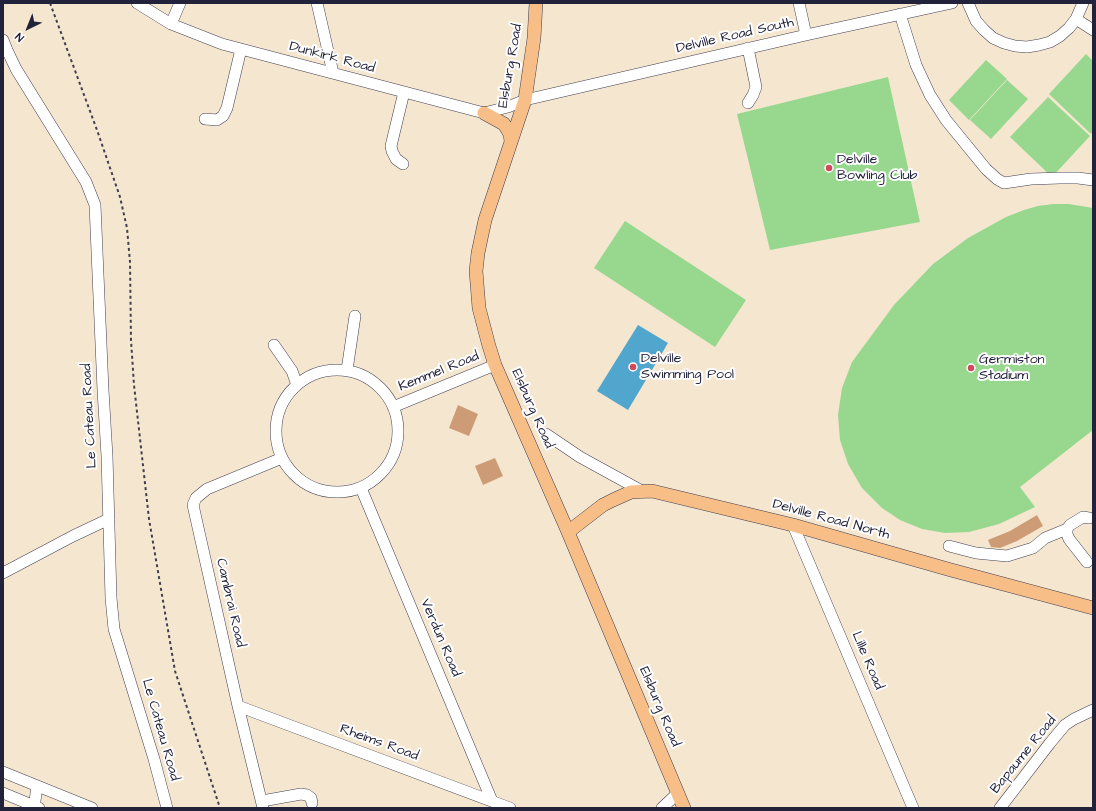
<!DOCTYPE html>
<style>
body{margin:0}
#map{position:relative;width:1096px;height:811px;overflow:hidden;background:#f5e6cf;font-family:"Architects Daughter",sans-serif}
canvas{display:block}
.frame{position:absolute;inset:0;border:4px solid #22223b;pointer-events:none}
.north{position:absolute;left:8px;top:8px;width:40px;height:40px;-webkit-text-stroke:3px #fff;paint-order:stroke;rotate:223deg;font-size:11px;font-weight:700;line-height:16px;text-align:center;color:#22223b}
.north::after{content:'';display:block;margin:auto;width:14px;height:18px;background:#22223b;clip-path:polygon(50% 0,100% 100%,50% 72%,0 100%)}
</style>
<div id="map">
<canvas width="1096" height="811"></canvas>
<div class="frame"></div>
<div class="north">N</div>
</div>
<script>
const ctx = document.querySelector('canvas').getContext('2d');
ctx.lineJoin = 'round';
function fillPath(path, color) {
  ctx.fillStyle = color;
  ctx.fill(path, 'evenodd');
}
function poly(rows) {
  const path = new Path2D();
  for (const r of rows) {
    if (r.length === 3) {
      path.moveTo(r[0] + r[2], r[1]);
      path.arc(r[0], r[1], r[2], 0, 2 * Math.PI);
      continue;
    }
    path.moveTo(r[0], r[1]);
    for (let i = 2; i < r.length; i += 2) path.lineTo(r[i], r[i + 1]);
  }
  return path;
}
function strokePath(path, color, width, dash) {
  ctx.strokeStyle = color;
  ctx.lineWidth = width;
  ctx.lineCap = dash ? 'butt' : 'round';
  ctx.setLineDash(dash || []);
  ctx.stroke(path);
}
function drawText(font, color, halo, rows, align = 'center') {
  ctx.font = font + ' "Architects Daughter",sans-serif';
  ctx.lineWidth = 4;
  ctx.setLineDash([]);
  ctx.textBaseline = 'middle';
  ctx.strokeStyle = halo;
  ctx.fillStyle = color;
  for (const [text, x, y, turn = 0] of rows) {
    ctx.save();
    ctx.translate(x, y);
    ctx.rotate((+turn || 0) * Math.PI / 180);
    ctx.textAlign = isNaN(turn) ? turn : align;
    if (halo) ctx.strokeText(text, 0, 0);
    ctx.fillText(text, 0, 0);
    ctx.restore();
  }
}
const green = poly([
 [1086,54,1093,61,1093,131,1091,134,1070,114,1076,108,1070,114,1049,94],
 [986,60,1007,79,969,120,949,100],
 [888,77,920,222,770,250,737,114],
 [1007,80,1028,99,991,139,970,120],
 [1048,97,1090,136,1052,177,1031,157,1037,151,1031,157,1010,137],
 [1053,204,1069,204,1093,208,1093,430,1020,487,1035,507,999,524,969,532,945,533,922,529,900,520,882,508,862,488,848,464,840,440,838,415,842,388,852,362,894,305,933,264,968,238,1006,217,1024,210,1038,206],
 [625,221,746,300,715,347,594,268]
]);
const water = poly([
 [638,325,668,343,628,410,597,391]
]);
const building = poly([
 [458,405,478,414,469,436,449,428],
 [495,458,503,476,483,485,475,466],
 [1037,515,1043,526,1017,541,1000,548,991,547,988,540,1010,531]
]);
const path = poly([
 [50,3,97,130,120,197,127,228,130,262,131,340,134,385,149,519,175,671,220,808]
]);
const minor = poly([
 [137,3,171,24,222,44,484,113,508,107,525,100,806,35,952,3],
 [317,3,333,73],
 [799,3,806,35],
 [968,3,976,21,984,30,993,38,1004,43,1015,46,1027,47,1039,45,1050,42,1060,36,1069,28,1076,19,1083,3],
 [900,14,916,65,930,95,946,120,986,169,997,179,1004,183,1031,179,1060,178,1078,178,1093,180],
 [1076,19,1093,30],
 [171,24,180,3],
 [3,40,7,50,16,69,86,182,95,205,103,390,107,456,111,598,114,629,154,759,167,808],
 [748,103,753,95,756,87,748,48],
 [205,119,217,120,223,116,227,108,241,49],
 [403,164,396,159,392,151,391,146,404,92],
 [274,345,292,371,297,385],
 [337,431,61],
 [347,370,355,316],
 [393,407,495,365],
 [546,434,580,457,642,491],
 [361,488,492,801],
 [793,525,913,808],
 [949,546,976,553,1007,556,1033,548,1045,538,1067,529],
 [1087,562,1069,539,1067,534,1067,529,1070,525,1083,517,1089,518],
 [3,573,73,536,109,519],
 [238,706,510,808],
 [3,772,92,808],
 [3,793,39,808],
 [262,801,301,794,307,795,311,798,312,803],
 [34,808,37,786],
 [263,808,238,706,193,505,196,498,207,489,282,458],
 [662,808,678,793],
 [1000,808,1050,743,1065,725,1074,719,1093,710]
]);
const major = poly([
 [536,3,534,38,525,100,485,220,478,253,476,271,479,308,489,346,495,365,568,532,684,808],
 [484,113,504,124,510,134,511,141],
 [568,532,603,505,613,500,631,492,652,491,793,525,951,570,1093,608]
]);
const markers = [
 [829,168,4,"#d1495b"],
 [633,367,4,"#d1495b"],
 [971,368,4,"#d1495b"]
];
const streetNames = [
 ["Delville Road South",735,36,-13],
 ["Dunkirk Road",332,58,15],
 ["Elsburg Road",511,66,-80],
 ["Kemmel Road",439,372,-22],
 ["Elsburg Road",532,409,66],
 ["Le Cateau Road",90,416,-93],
 ["Delville Road North",831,520,15],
 ["Cambrai Road",230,603,77],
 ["Verdun Road",440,638,67],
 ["Lille Road",867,661,67],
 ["Elsburg Road",659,707,67],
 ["Le Cateau Road",160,730,74],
 ["Rheims Road",379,743,20],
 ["Bapaume Road",1024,755,-51]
];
const poiNames = [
 ["Delville",837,160],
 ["Bowling Club",837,176],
 ["Delville",641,359],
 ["Swimming Pool",641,375],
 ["Germiston",979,360],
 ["Stadium",979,376]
];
fillPath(green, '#97d88e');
fillPath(water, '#51a6cd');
fillPath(building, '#ce9b77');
strokePath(minor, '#423f51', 12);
strokePath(major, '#423f51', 14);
strokePath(path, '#423f51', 2, [3, 3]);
strokePath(minor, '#fff', 11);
strokePath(major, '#f7be88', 13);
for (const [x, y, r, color] of markers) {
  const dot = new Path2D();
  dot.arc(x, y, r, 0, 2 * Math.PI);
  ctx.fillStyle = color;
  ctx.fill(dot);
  strokePath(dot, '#fff', 1.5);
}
drawText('14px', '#22223b', '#fff', streetNames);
drawText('14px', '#22223b', '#fff', poiNames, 'left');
</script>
